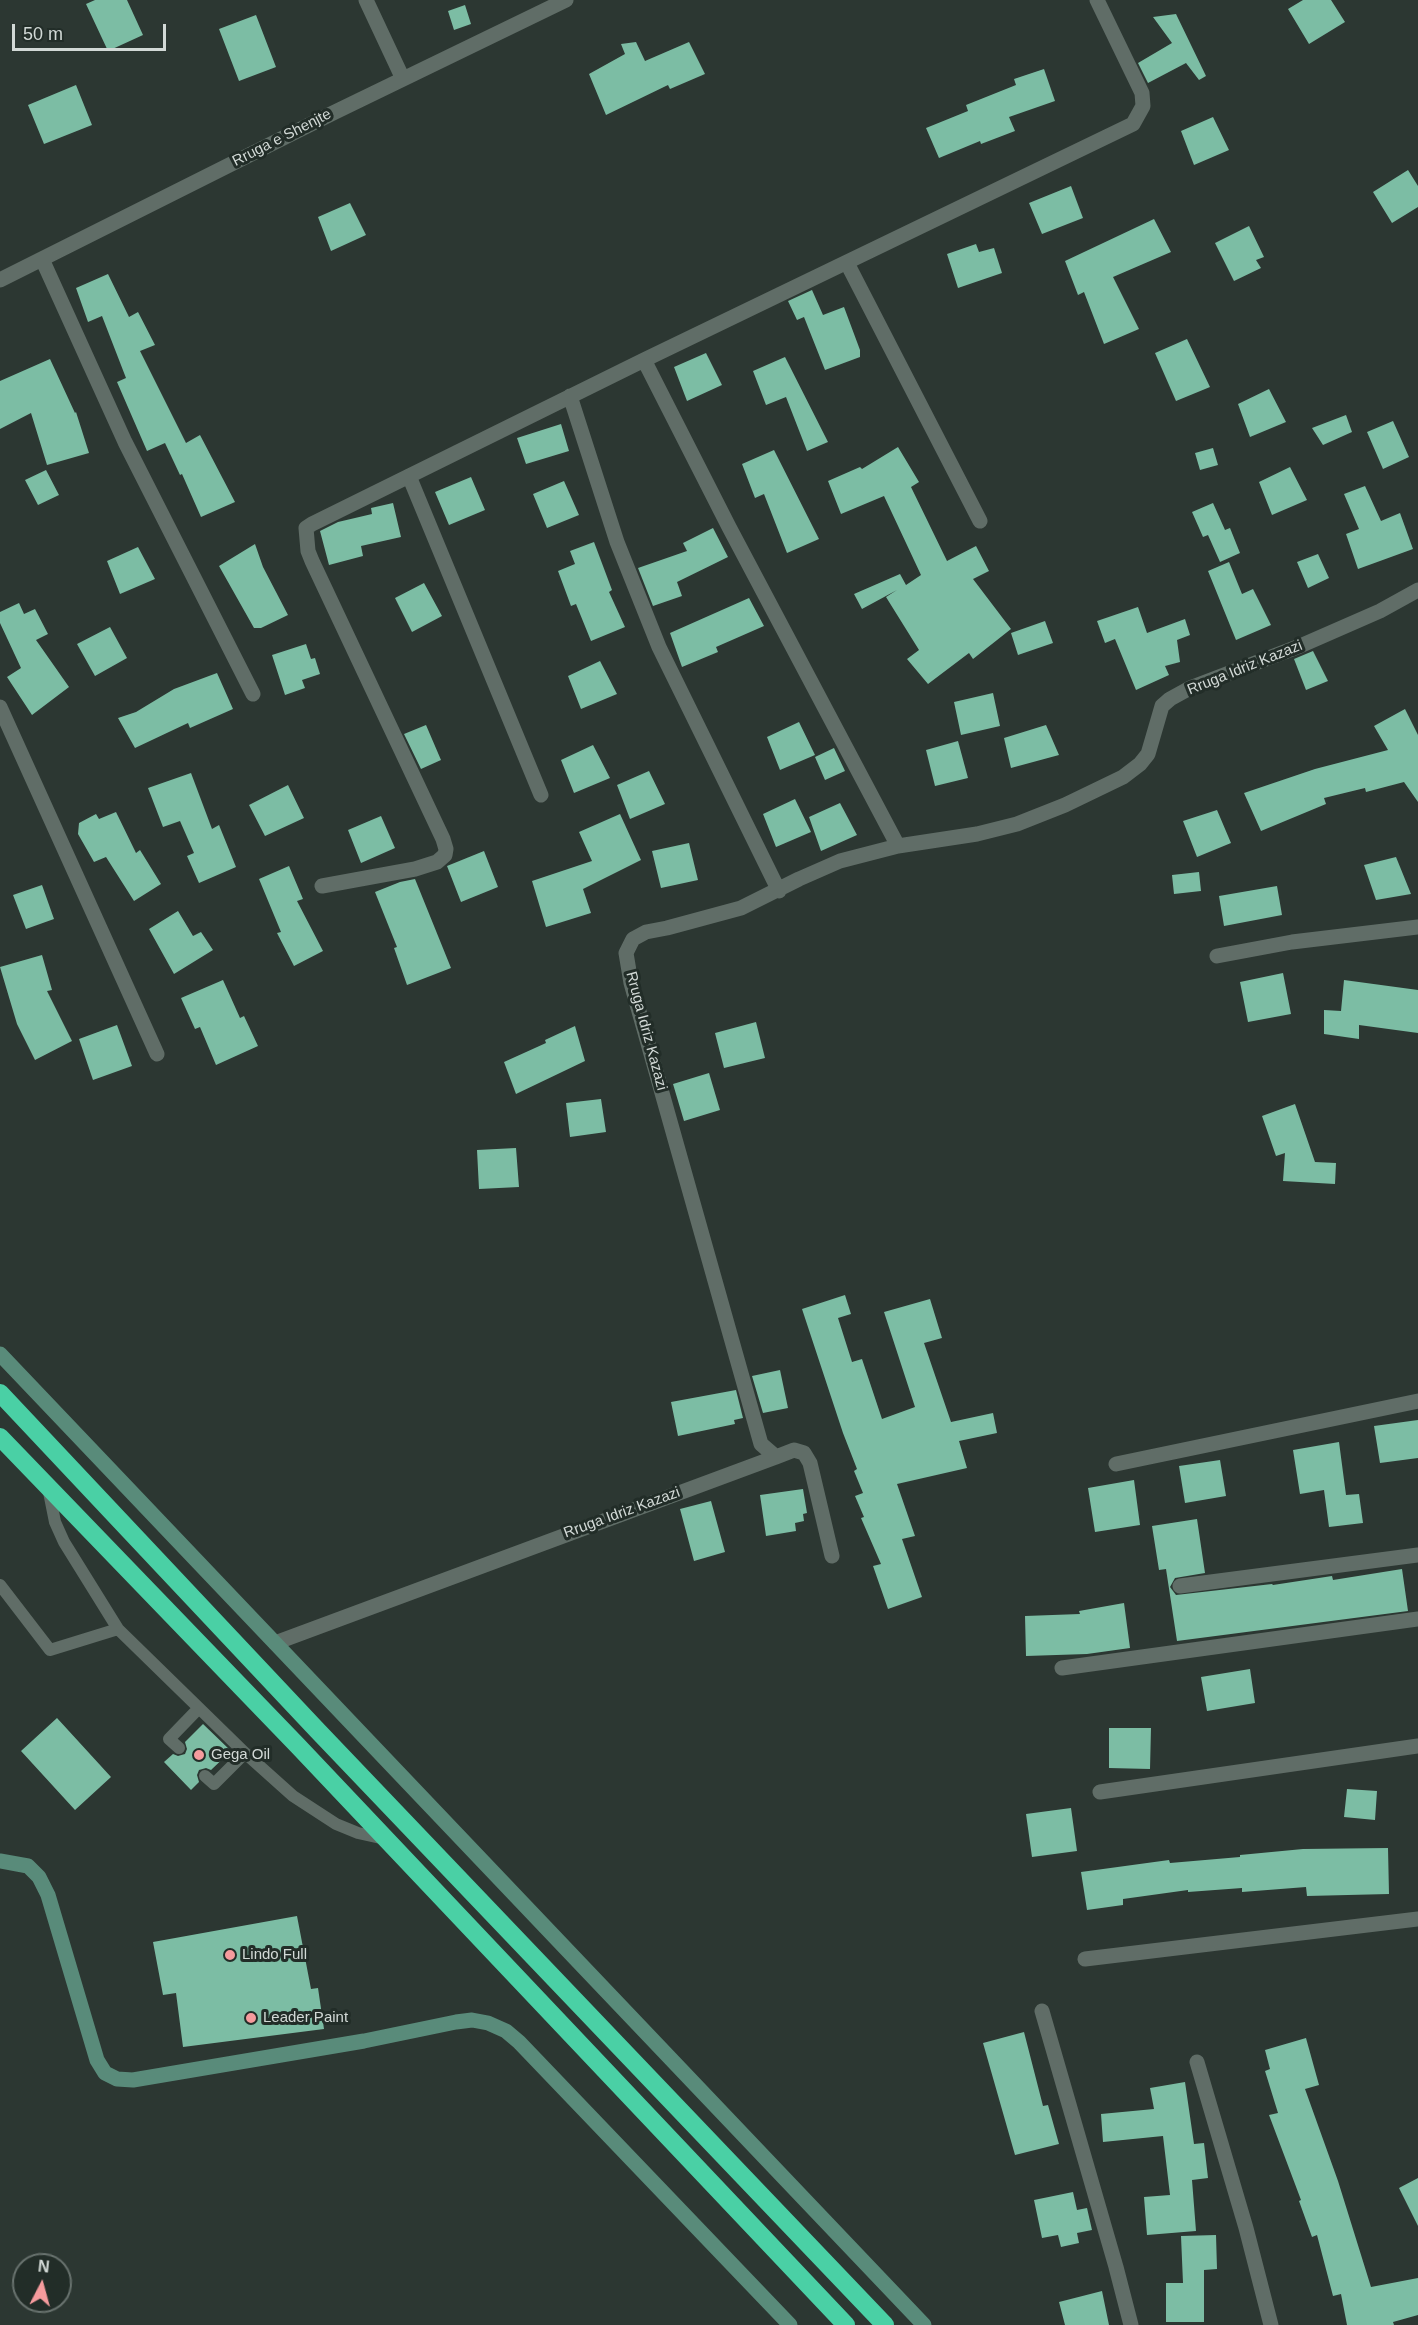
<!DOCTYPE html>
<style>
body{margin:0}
#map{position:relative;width:1418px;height:2325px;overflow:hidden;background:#2c3732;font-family:Helvetica,sans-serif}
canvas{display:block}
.north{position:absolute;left:12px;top:2253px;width:60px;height:60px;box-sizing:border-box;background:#222d28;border:2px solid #68726e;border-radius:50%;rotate:6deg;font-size:16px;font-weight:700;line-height:24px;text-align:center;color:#d2d9d6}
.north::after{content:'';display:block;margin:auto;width:21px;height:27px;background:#f59b9d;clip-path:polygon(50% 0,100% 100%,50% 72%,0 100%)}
.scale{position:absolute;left:12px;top:24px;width:154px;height:27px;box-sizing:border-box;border:3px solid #d2d9d6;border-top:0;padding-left:8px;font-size:18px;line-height:21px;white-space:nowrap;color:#d2d9d6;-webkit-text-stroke:4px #222d28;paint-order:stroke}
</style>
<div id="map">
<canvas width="1418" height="2325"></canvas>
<div class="north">N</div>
<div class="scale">50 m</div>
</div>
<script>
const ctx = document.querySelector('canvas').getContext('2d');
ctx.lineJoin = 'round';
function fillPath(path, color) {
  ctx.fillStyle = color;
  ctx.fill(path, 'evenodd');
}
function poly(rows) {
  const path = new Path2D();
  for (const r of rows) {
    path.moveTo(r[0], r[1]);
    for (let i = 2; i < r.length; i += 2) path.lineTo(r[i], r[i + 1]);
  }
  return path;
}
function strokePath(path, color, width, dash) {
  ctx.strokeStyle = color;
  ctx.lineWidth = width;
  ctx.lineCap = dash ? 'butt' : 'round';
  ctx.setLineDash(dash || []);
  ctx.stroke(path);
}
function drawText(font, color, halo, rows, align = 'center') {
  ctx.font = font + ' Helvetica,sans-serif';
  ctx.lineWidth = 6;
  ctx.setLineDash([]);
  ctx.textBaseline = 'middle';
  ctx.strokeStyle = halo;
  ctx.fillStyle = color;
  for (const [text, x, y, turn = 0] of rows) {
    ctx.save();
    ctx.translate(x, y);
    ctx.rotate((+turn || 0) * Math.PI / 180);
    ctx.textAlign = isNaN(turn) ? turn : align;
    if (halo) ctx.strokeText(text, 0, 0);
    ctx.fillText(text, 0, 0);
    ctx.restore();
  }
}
const building = poly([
 [95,0,127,0,143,35,108,51,86,4],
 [1303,0,1331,0,1345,22,1309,44,1288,9],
 [465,5,471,24,454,30,448,11],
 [1176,14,1206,76,1199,80,1186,63,1148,83,1138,63,1172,43,1153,17],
 [256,15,276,67,239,81,219,29],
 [636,42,645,61,689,42,705,74,670,89,668,85,606,115,589,74,625,54,621,44],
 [1044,69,1055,101,1009,117,1015,131,981,144,980,141,939,158,926,128,968,111,966,105,1016,85,1014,79],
 [76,85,92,125,44,144,28,105],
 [1213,117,1229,150,1194,165,1181,131],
 [1408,170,1418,186,1418,207,1392,223,1373,192],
 [1071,186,1083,218,1042,234,1029,203],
 [350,203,366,235,331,251,318,217],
 [1154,219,1171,252,1113,277,1139,329,1104,344,1084,292,1078,295,1065,261],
 [1249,226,1264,257,1256,260,1261,268,1234,281,1215,243],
 [976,244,979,252,994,248,1002,273,958,288,947,254],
 [108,274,129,317,138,312,155,345,140,351,186,443,200,435,235,502,201,517,182,474,180,475,165,443,147,451,117,382,126,378,102,316,88,322,76,288],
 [812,290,823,315,844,307,860,350,860,357,825,370,804,317,797,320,788,301],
 [1187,339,1210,387,1176,401,1155,353],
 [706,353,722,385,687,401,674,367],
 [785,357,828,442,807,451,786,397,766,405,753,371],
 [50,359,75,413,76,412,89,453,47,465,31,413,0,429,0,381],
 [1269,389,1286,422,1250,437,1238,404],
 [1346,415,1352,432,1323,445,1312,428],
 [1393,421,1409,457,1383,469,1367,432],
 [561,424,569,451,526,464,517,438],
 [898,447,919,482,911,487,947,561,976,546,989,571,973,579,1011,629,973,659,969,653,928,684,907,659,919,650,886,597,897,590,862,609,854,594,900,574,906,585,921,575,884,496,841,514,828,481,860,467,862,469],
 [1213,448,1218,465,1200,470,1195,453],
 [774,450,819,539,787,553,764,494,755,498,742,464],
 [1290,467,1307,500,1272,515,1259,482],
 [46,470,59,495,38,505,25,480],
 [471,477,485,510,449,525,435,492],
 [564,481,579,515,547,528,533,494],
 [1365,486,1381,521,1400,513,1413,549,1358,569,1346,534,1359,529,1344,494],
 [393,503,401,537,361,546,363,556,329,565,320,531,338,522,372,514,371,508],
 [1213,503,1225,530,1230,528,1240,553,1220,562,1208,535,1203,537,1192,512],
 [713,528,728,557,677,582,682,596,653,606,638,568,687,551,683,543],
 [594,542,612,590,609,592,625,627,591,641,576,604,571,606,558,571,575,564,570,551],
 [255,544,263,567,288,615,261,628,254,628,219,566],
 [138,547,155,579,120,594,107,561],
 [1318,554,1329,578,1308,588,1297,562],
 [1229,562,1242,594,1253,589,1271,625,1236,640,1208,571],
 [424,583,442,616,412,632,395,598],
 [749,598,764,626,716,647,718,652,682,667,670,633],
 [19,603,24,614,35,609,48,634,36,640,69,687,32,715,7,677,21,668,0,623,0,612],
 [1138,607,1147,633,1185,619,1190,635,1177,640,1180,662,1165,666,1169,675,1136,690,1115,639,1105,643,1097,621],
 [1045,621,1053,643,1018,655,1011,633],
 [110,627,127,658,95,676,77,644],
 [306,644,311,659,315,658,320,674,302,680,305,688,285,695,272,655],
 [1313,651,1328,681,1306,690,1294,659],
 [600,661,617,694,581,709,568,676],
 [217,673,233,709,190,728,188,723,135,748,118,718,136,712,174,689],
 [993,693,1000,726,961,735,954,702],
 [1405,709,1418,735,1418,802,1404,782,1366,792,1365,788,1324,798,1326,804,1261,831,1244,793,1315,769,1388,750,1374,726],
 [799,722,815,755,780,770,767,737],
 [426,725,441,760,421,769,404,734],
 [1046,725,1059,755,1011,768,1004,738],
 [958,741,968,778,935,786,926,750],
 [593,745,610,778,574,793,561,760],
 [834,748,845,771,825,780,815,757],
 [649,771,665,804,630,819,617,785],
 [191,773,212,829,219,825,236,867,199,883,187,856,194,853,180,821,163,827,148,788],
 [288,785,304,818,265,836,249,805],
 [795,799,811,832,776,847,763,814],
 [840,803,857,835,821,851,809,817],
 [1217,810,1231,843,1197,857,1183,821],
 [116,812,136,853,140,850,161,884,134,901,106,857,94,862,78,834,79,823,96,814,99,819],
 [620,814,641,860,583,889,591,913,546,927,532,881,592,861,579,832],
 [381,816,395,848,361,863,348,830],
 [689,843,698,880,661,888,652,851],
 [484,851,498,887,461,902,447,866],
 [1396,857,1411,894,1376,900,1364,865],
 [289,866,303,899,297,901,323,951,294,966,277,933,281,932,259,879],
 [1199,872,1201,891,1174,894,1172,875],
 [415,879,451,968,407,985,394,948,397,947,375,892,400,882],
 [42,885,54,919,26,929,13,895],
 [1277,886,1282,915,1224,926,1219,896],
 [178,911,193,936,201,932,213,950,174,974,149,929],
 [42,955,52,990,47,991,72,1041,35,1060,17,1024,0,967],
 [1283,973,1291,1014,1248,1022,1240,982],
 [223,980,240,1018,244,1016,258,1046,216,1065,200,1027,195,1029,181,998],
 [1344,980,1418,990,1418,1033,1359,1025,1359,1039,1324,1034,1324,1010,1341,1011],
 [756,1022,765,1058,724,1068,715,1033],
 [117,1025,132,1066,93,1080,79,1039],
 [575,1026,585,1061,516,1094,504,1062,546,1043,545,1040],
 [709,1073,720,1110,684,1121,673,1084],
 [601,1099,606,1132,570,1137,566,1103],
 [1295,1104,1315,1162,1336,1163,1335,1184,1283,1181,1285,1153,1276,1156,1262,1116],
 [516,1148,519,1187,479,1189,477,1150],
 [845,1295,851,1314,838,1318,852,1362,862,1359,882,1419,915,1407,884,1312,930,1299,942,1338,924,1343,951,1422,993,1413,997,1433,959,1441,967,1468,897,1484,915,1536,902,1539,922,1597,888,1609,873,1566,881,1564,861,1518,864,1517,855,1496,863,1493,854,1471,857,1469,843,1433,802,1309],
 [780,1370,788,1408,763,1413,752,1376],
 [736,1390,743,1418,734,1420,735,1424,678,1436,671,1402],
 [1418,1420,1418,1458,1380,1463,1374,1426],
 [1339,1442,1346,1495,1359,1494,1363,1523,1329,1527,1324,1490,1300,1494,1293,1450],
 [1220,1460,1226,1496,1185,1503,1179,1466],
 [1134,1480,1140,1525,1095,1532,1088,1488],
 [803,1489,807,1513,803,1514,804,1521,795,1523,796,1531,766,1536,760,1495],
 [711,1501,725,1552,694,1561,680,1509],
 [1197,1519,1205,1573,1175,1578,1170,1587,1176,1595,1272,1584,1273,1585,1332,1576,1333,1580,1402,1569,1408,1611,1177,1641,1166,1569,1159,1570,1152,1526],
 [1124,1603,1130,1648,1087,1654,1026,1656,1025,1616,1080,1614,1079,1611],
 [1250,1669,1255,1703,1207,1711,1201,1677],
 [57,1718,111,1777,75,1810,21,1751],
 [203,1724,231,1751,211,1770,206,1768,199,1770,197,1775,199,1782,191,1790,164,1762,173,1754,178,1756,185,1754,187,1749,185,1742],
 [1109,1728,1151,1728,1150,1769,1109,1768],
 [1347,1789,1377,1791,1375,1820,1344,1817],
 [1071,1808,1077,1851,1032,1857,1026,1814],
 [1388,1848,1389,1894,1307,1896,1306,1887,1242,1892,1242,1888,1188,1892,1188,1890,1123,1899,1123,1905,1087,1910,1081,1872,1169,1860,1170,1863,1240,1857,1240,1855,1303,1849],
 [297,1916,311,1989,318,1988,324,2029,183,2047,176,1993,163,1995,153,1942],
 [1024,2032,1043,2106,1048,2105,1059,2144,1015,2155,983,2043],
 [1306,2038,1319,2085,1305,2089,1338,2181,1371,2287,1418,2278,1418,2315,1393,2322,1394,2325,1347,2325,1341,2294,1333,2296,1317,2235,1312,2237,1299,2201,1301,2200,1269,2115,1278,2113,1265,2071,1270,2069,1265,2050],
 [1185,2082,1194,2144,1204,2143,1208,2178,1192,2180,1196,2231,1147,2235,1144,2197,1170,2195,1163,2136,1103,2142,1101,2114,1154,2109,1150,2088],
 [1418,2178,1418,2226,1399,2188],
 [1073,2192,1077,2210,1087,2208,1092,2230,1077,2233,1079,2243,1061,2247,1058,2235,1042,2238,1034,2200],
 [1216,2235,1217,2269,1204,2270,1204,2322,1166,2322,1166,2283,1183,2283,1181,2236],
 [1102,2291,1109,2325,1065,2325,1059,2302]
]);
const lane = poly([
 [48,1487,55,1522,64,1542,118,1629],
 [0,1585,50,1650,118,1629,245,1753,214,1784,205,1776],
 [179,1748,169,1739,199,1708],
 [245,1753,293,1796,336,1824,358,1833,385,1839]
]);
const street = poly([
 [366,0,403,79],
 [42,259,125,442,253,694],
 [847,263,980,521],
 [0,280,333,113,566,0],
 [644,360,729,527,898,846],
 [570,396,617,542,659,647,779,891],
 [409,476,541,795],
 [0,707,157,1054],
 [322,886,415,869,437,862,445,855,446,849,443,839,312,561,308,551,306,528,312,524,644,360,1133,124,1143,106,1142,93,1097,0],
 [1217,956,1292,942,1418,927],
 [776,1457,794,1450,804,1453,810,1463,832,1556],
 [1116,1464,1418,1401],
 [1180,1586,1418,1555],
 [275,1643,776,1457,761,1444,631,983,626,953,633,939,646,932,667,928,741,908,799,879,840,861,898,846,977,834,1017,824,1065,805,1123,777,1140,764,1148,754,1162,706,1170,699,1190,688,1300,646,1380,611,1418,590],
 [1062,1668,1418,1619],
 [1100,1792,1418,1746],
 [1085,1959,1418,1919],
 [1042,2011,1116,2267,1131,2325],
 [1197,2062,1246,2228,1271,2325]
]);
const secondary = poly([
 [0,1354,924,2325],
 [0,1861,28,1866,39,1877,48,1895,97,2060,105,2073,117,2079,133,2080,364,2041,456,2022,472,2020,488,2023,506,2031,519,2042,790,2325]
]);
const highway = poly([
 [0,1393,317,1730,885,2325],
 [0,1437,298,1746,846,2325]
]);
const markers = [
 [199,1755,6,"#f59b9d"],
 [230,1955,6,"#f59b9d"],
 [251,2018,6,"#f59b9d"]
];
const streetNames = [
 ["Rruga e Shenjte",282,138,-27],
 ["Rruga Idriz Kazazi",1245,668,-22],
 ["Rruga Idriz Kazazi",646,1031,75],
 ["Rruga Idriz Kazazi",622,1513,-20]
];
const poiNames = [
 ["Gega Oil",211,1755],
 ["Lindo Full",242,1955],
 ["Leader Paint",263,2018]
];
fillPath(building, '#7cbda4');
strokePath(lane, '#606d67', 12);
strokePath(street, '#606d67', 15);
strokePath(secondary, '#598b7a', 15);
strokePath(highway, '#4ad0a5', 18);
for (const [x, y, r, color] of markers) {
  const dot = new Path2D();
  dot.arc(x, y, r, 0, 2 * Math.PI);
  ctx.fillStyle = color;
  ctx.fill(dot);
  strokePath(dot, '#222d28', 2);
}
drawText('15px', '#d2d9d6', '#222d28', streetNames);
drawText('15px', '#d2d9d6', '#222d28', poiNames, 'left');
</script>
